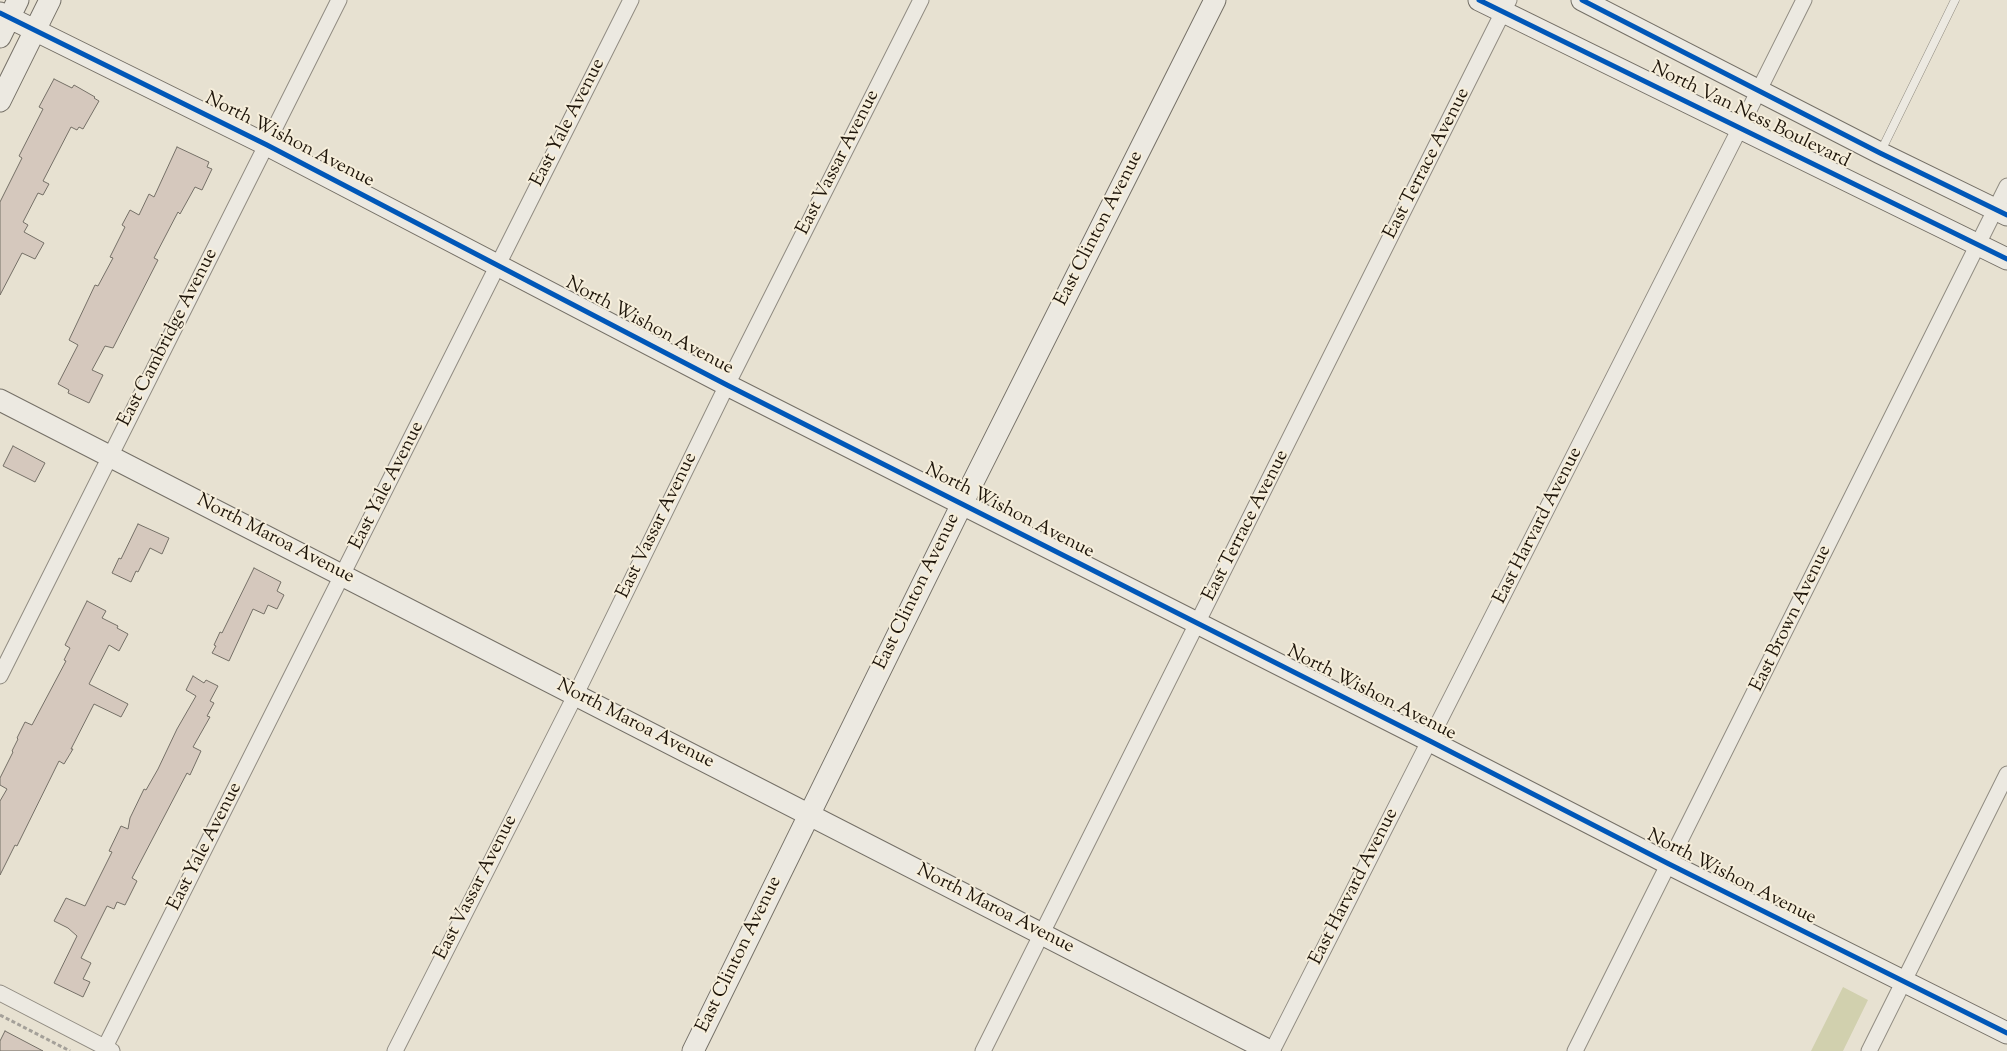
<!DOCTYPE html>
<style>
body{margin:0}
canvas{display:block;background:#e7e1d1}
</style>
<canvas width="2007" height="1051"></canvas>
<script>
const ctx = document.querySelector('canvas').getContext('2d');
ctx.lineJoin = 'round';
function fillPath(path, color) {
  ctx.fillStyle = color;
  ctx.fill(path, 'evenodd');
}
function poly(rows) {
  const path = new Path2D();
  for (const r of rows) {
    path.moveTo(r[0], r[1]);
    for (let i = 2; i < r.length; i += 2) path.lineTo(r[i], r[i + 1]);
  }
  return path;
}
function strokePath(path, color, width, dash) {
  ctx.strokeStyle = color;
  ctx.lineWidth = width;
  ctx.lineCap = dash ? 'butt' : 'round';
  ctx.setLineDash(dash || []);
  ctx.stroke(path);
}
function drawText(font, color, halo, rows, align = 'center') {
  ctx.font = font + ' "Sorts Mill Goudy",serif';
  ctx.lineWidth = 4;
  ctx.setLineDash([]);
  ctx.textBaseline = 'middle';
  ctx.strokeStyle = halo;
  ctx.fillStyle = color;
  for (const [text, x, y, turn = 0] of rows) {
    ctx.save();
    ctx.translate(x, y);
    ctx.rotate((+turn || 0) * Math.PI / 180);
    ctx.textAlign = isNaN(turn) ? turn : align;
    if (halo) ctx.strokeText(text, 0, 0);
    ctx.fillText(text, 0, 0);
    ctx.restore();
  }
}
const green = poly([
 [1843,987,1868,1000,1843,1051,1811,1051]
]);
const building = poly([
 [54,79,72,88,74,85,95,97,94,98,99,101,83,129,79,127,77,130,71,127,43,181,49,184,43,195,38,193,23,222,28,225,24,232,44,243,35,259,22,253,0,295,0,202,22,158,19,156,43,109,39,107,54,79],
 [177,147,209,162,207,167,212,169,202,190,195,187,180,214,178,212,154,258,158,260,113,348,105,346,92,370,103,375,89,403,68,393,69,390,58,384,78,345,69,340,95,285,98,286,113,258,110,257,125,227,122,225,130,210,139,215,149,194,154,197,177,147],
 [13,446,45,463,35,482,3,466,13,446],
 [138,524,169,538,162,554,150,548,138,572,136,571,131,582,112,573,119,558,121,559,138,524],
 [254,568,281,582,277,591,284,595,277,609,268,605,264,614,253,609,229,661,212,653,216,646,214,645,220,632,222,633,254,568],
 [87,601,106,611,102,618,118,626,117,628,128,634,119,651,109,645,89,684,128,704,121,717,94,704,71,749,73,749,64,764,59,761,17,846,15,845,0,875,0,801,7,789,0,785,0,778,13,752,12,751,18,739,17,738,25,722,32,725,66,661,64,660,70,648,65,645,87,601],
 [193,676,204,683,206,680,218,686,210,701,214,703,207,716,210,717,193,747,201,751,190,775,187,773,132,878,137,881,125,905,117,902,114,909,107,906,81,958,91,963,83,979,90,982,83,997,54,983,77,936,68,928,54,921,66,898,85,906,112,852,109,851,121,826,128,829,130,818,144,789,146,790,158,769,177,729,196,696,186,690,193,676],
 [5,1031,43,1051,0,1051,0,1041,5,1031]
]);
const path = poly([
 [0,1015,70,1051]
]);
const lane = poly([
 [1881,151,1955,0]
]);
const street = poly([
 [0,676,339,0],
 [0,993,112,1051],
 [103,1051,631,0],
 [395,1051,576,694,727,385,921,0],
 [983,1051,1509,0],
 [1272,1051,1740,128,1804,0],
 [1575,1051,2007,186],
 [1869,1051,2007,774]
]);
const secondary = poly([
 [1479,0,2007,259],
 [1582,0,1880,153,2007,215],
 [0,13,267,145,727,385,1430,741,1669,864,2007,1033],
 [0,37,18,0],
 [0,101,50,0],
 [0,400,1270,1051],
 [693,1051,962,504,1215,0]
]);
const cycleway = poly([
 [1479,0,2007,259],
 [1582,0,1880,153,2007,215],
 [0,13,267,145,727,385,1430,741,1669,864,2007,1033]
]);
const streetNames = [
 ["North Van Ness Boulevard",1750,116,26],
 ["East Yale Avenue",569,123,-63],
 ["North Wishon Avenue",289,141,27],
 ["East Vassar Avenue",839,163,-63],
 ["East Terrace Avenue",1428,164,-63],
 ["East Clinton Avenue",1100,229,-63],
 ["North Wishon Avenue",649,327,28],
 ["East Cambridge Avenue",169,338,-63],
 ["East Yale Avenue",388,486,-63],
 ["North Wishon Avenue",1009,512,27],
 ["East Vassar Avenue",658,526,-64],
 ["East Terrace Avenue",1247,526,-63],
 ["East Harvard Avenue",1539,526,-63],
 ["North Maroa Avenue",275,540,27],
 ["East Clinton Avenue",918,592,-64],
 ["East Brown Avenue",1792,619,-64],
 ["North Wishon Avenue",1371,694,27],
 ["North Maroa Avenue",635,725,27],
 ["East Yale Avenue",206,847,-63],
 ["North Wishon Avenue",1731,878,27],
 ["East Harvard Avenue",1355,887,-63],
 ["East Vassar Avenue",477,888,-63],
 ["North Maroa Avenue",995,910,27],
 ["East Clinton Avenue",740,955,-64]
];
fillPath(green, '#d1d0ae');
fillPath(building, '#d5c8bd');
strokePath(building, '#757067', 1);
strokePath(lane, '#918c82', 9);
strokePath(street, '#918c82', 17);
strokePath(secondary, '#757067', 23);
strokePath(path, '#a4a099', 3, [4, 2.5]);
strokePath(lane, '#ece9e1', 8);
strokePath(street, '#ece9e1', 15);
strokePath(secondary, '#ece9e1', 21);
strokePath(cycleway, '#0057b8', 5);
drawText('19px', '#1e150a', '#f6eedb', streetNames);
</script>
